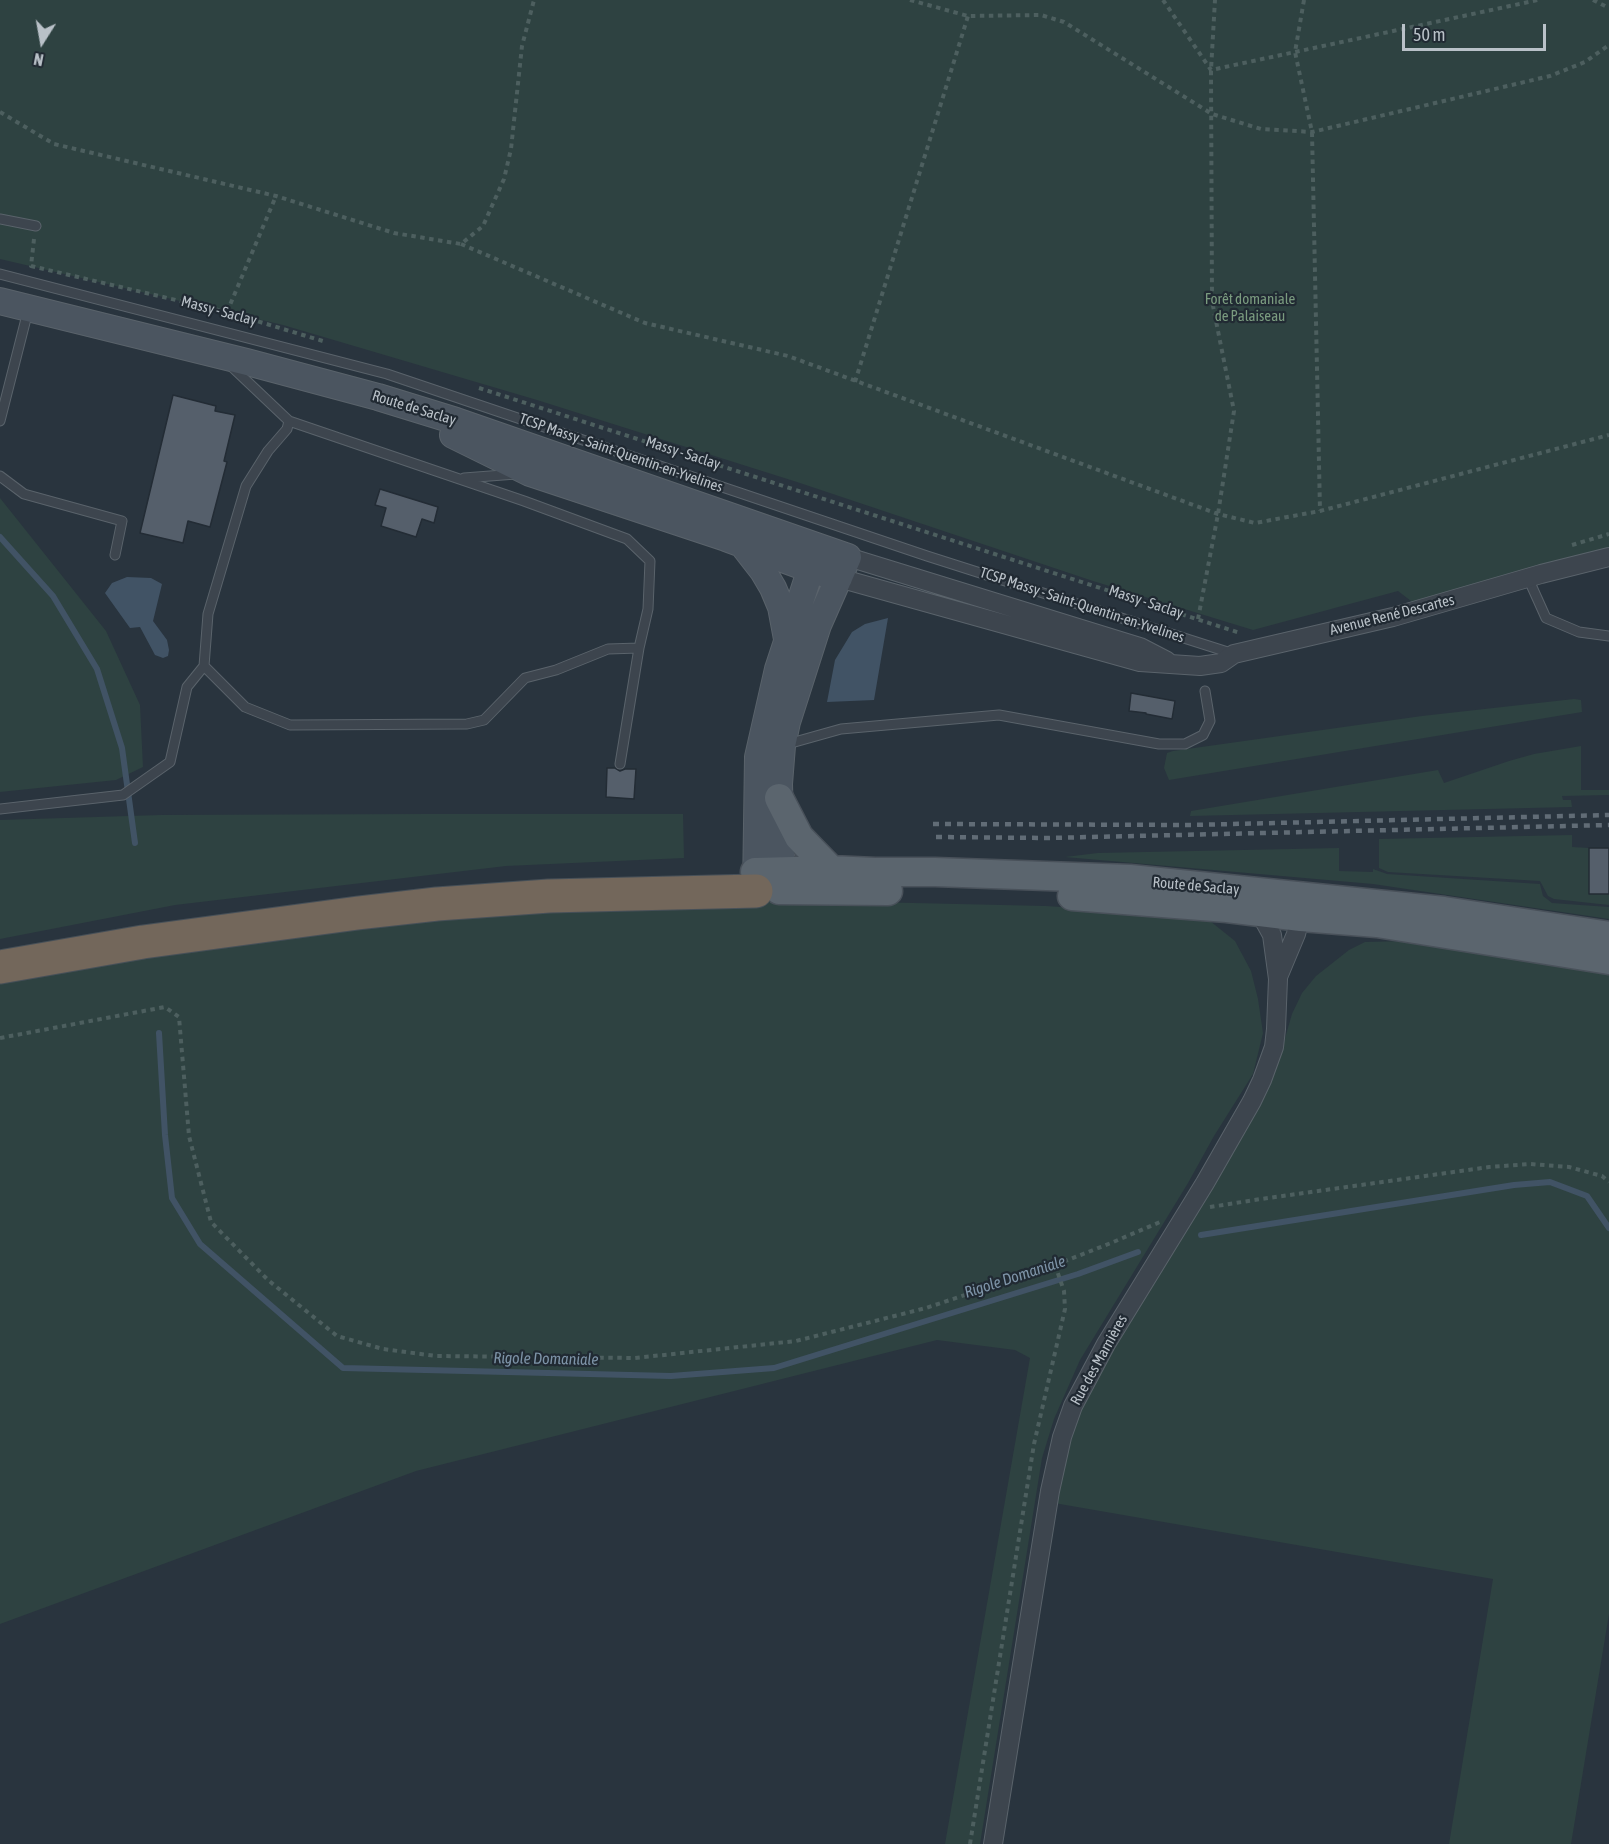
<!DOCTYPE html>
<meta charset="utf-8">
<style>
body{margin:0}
#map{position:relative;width:1609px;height:1844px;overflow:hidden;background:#29343e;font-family:"Asap Condensed",sans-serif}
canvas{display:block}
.north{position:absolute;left:12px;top:12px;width:60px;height:60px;-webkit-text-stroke:4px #212a33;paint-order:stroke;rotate:191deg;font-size:16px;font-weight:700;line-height:24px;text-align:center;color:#b9c1c8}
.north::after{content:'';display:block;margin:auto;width:21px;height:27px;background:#b9c1c8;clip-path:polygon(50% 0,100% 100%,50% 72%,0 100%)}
.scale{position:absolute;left:1402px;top:24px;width:144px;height:27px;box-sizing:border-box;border:3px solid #b9c1c8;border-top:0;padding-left:8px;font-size:18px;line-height:21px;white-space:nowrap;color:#b9c1c8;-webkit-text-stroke:4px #212a33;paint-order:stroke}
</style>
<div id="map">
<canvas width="1609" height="1844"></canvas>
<div class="north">N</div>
<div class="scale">50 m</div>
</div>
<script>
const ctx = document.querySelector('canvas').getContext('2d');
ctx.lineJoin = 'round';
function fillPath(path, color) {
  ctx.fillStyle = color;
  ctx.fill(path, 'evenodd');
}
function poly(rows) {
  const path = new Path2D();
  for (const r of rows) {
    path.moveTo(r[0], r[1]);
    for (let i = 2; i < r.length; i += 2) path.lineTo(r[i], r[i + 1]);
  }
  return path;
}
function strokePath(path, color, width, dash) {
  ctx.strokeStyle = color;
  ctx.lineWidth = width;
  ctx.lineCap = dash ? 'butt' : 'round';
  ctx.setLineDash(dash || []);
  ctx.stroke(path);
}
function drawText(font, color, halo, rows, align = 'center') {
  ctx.font = font + ' "Asap Condensed",sans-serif';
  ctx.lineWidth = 4.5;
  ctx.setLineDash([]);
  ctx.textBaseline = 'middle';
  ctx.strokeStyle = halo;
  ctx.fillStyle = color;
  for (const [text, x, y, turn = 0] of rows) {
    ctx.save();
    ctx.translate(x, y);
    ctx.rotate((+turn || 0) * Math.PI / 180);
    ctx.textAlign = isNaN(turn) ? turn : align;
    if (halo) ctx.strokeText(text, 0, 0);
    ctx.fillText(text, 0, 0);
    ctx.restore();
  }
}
const green = poly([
 [0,0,1609,0,1609,552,1415,604,1398,591,1253,630,1093,581,797,482,537,400,283,325,0,259],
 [0,498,106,631,140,705,143,767,116,780,0,792],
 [1574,699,1581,700,1582,712,1169,780,1164,768,1167,753,1173,751,1422,716],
 [1581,746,1581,790,1609,790,1609,795,1562,796,1563,800,1571,800,1572,807,1190,816,1191,811,1438,770,1444,783,1509,761,1534,754],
 [422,814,683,814,684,858,506,866,175,905,0,939,0,820,161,815],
 [1572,835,1572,847,1589,848,1589,894,1609,894,1609,905,1554,899,1548,896,1540,881,1388,872,1379,868,1379,839],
 [1339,848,1339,871,1373,872,1373,869,1387,874,1540,884,1543,896,1552,903,1609,907,1609,919,1373,884,1065,857,1098,853],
 [781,900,1046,906,1164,914,1210,921,1235,941,1251,971,1258,999,1263,1033,1253,1074,1214,1136,1188,1183,1080,1360,1054,1419,1042,1458,980,1844,945,1844,1030,1358,1015,1350,937,1340,416,1471,0,1624,0,976,454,915,611,905],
 [1407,941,1609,971,1609,1614,1571,1844,1449,1844,1493,1579,1054,1503,1067,1443,1099,1366,1283,1045,1292,1014,1302,993,1316,976,1349,950,1365,942]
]);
const water = poly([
 [127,577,151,578,162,584,153,621,167,640,169,650,168,656,163,658,155,655,140,627,130,628,105,593,112,583],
 [888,618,874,700,827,702,835,660,852,632,865,624]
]);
const stream = poly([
 [0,537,53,596,97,669,122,748,135,843],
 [159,1033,165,1135,172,1198,200,1244,343,1368,671,1376,774,1368,1078,1274,1138,1252],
 [1201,1235,1514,1185,1550,1182,1587,1196,1609,1228]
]);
const building = poly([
 [173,395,216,406,215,411,235,415,224,461,227,462,210,527,188,521,183,543,140,533,173,395],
 [380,489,438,507,434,523,422,519,416,537,381,526,386,508,375,505,380,489],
 [1131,693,1175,701,1172,719,1146,714,1146,713,1129,711,1131,693],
 [607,768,615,768,620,771,625,769,636,769,634,799,606,797,607,768],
 [1589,848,1609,848,1609,894,1589,894,1589,848]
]);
const path = poly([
 [910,0,968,16,1041,15,1064,22,1212,114,1261,129,1312,132,1550,76,1585,62,1609,45],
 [1163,0,1211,70,1538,0],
 [1304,0,1295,52,1312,132,1320,511],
 [1593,0,1609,8],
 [0,112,54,144,276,196,394,233,461,244,483,226,504,179,511,149,522,46,534,0],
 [34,239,31,266,227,312,326,342],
 [461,244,645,323,788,356,1218,514,1255,523,1320,511,1609,435],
 [227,312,276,196],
 [855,382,968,16],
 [479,388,1240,633],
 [1572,545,1609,534],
 [1198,619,1218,514,1234,411,1212,301,1211,70,1215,0],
 [0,1038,165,1007,179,1017,189,1136,211,1222,268,1280,337,1336,383,1349,436,1356,635,1358,796,1341,926,1308,1055,1265,1111,1243,1160,1222],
 [1210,1207,1261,1199,1489,1167,1530,1164,1569,1167,1602,1176,1609,1182],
 [970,1844,1034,1444,1065,1309,1064,1291,1055,1265]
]);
const service = poly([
 [0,219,36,226],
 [0,274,387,374,927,556,1234,654],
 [0,421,28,311],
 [0,476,24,494,122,521,115,555],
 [464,478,516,474],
 [1528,578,1546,618,1579,632,1609,636],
 [204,666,245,707,290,725,467,724,484,720,525,678,556,670,608,649,639,648,648,609,650,561,627,539,524,501,289,421],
 [784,745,841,729,999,715,1159,744,1185,744,1203,735,1210,721,1205,691],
 [620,764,639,648],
 [0,809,123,795,170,762,187,687,204,666,208,614,246,486,268,451,287,429,289,421,231,366]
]);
const minor = poly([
 [848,557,1140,647,1167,661],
 [839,578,1140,662,1200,666,1221,663,1234,654,1393,617,1541,574,1609,557],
 [1278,977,1296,934,1303,907],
 [993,1844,1050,1491,1062,1437,1073,1406,1106,1344,1205,1183,1252,1101,1262,1080,1274,1047,1276,1029,1278,979,1272,935,1256,906]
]);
const secondary = poly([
 [0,301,247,362,378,397,456,421,848,557,818,625,787,722,782,746,779,784,782,890],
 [453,435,530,473,726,538,810,569,839,578],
 [742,544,763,571,773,588,781,607,787,639],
 [756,891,758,757,778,669,816,553]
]);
const primary = poly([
 [779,798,799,837,831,870],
 [755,872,831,870,875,872,935,872,1130,879,1444,911,1609,936],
 [779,890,888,891],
 [1072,896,1227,908,1301,917,1377,923,1609,960]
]);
const motorway = poly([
 [0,967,143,942,358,913,437,904,549,896,756,891]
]);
const rail = poly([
 [933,824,1191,825,1609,815],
 [936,837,1048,838,1609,825]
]);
const parkNames = [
 ["Forêt domaniale",1250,299],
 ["de Palaiseau",1250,316]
];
const streetNames = [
 ["Massy - Saclay",219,311,15],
 ["Route de Saclay",414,408,17],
 ["TCSP Massy - Saint-Quentin-en-Yvelines",621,453,19],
 ["Massy - Saclay",683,453,18],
 ["Massy - Saclay",1146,602,18],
 ["TCSP Massy - Saint-Quentin-en-Yvelines",1082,605,18],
 ["Avenue René Descartes",1392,615,-14],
 ["Route de Saclay",1196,886,5],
 ["Rue des Marnières",1099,1360,-61]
];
const waterNames = [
 ["Rigole Domaniale",1015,1277,-18],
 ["Rigole Domaniale",546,1359,1]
];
fillPath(green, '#2e4241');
fillPath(water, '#415365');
strokePath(stream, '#415365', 6);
fillPath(building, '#555f6b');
strokePath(building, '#232c35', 1.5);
strokePath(service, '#5a636b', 11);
strokePath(minor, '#5a636b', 20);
strokePath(secondary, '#5a636b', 28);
strokePath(primary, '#49515a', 31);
strokePath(motorway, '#475058', 35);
strokePath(path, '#4d5f5f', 4, [4.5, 4.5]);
strokePath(service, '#3d454e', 9);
strokePath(minor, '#3d454e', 18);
strokePath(secondary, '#4b5560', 26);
strokePath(primary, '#5b656e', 28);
strokePath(motorway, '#73675b', 33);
strokePath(rail, '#616c76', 4.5, [6, 6]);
drawText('15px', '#7a9b7f', '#212a33', parkNames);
drawText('15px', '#b9c1c8', '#212a33', streetNames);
drawText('italic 16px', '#7e94a8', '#212a33', waterNames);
</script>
